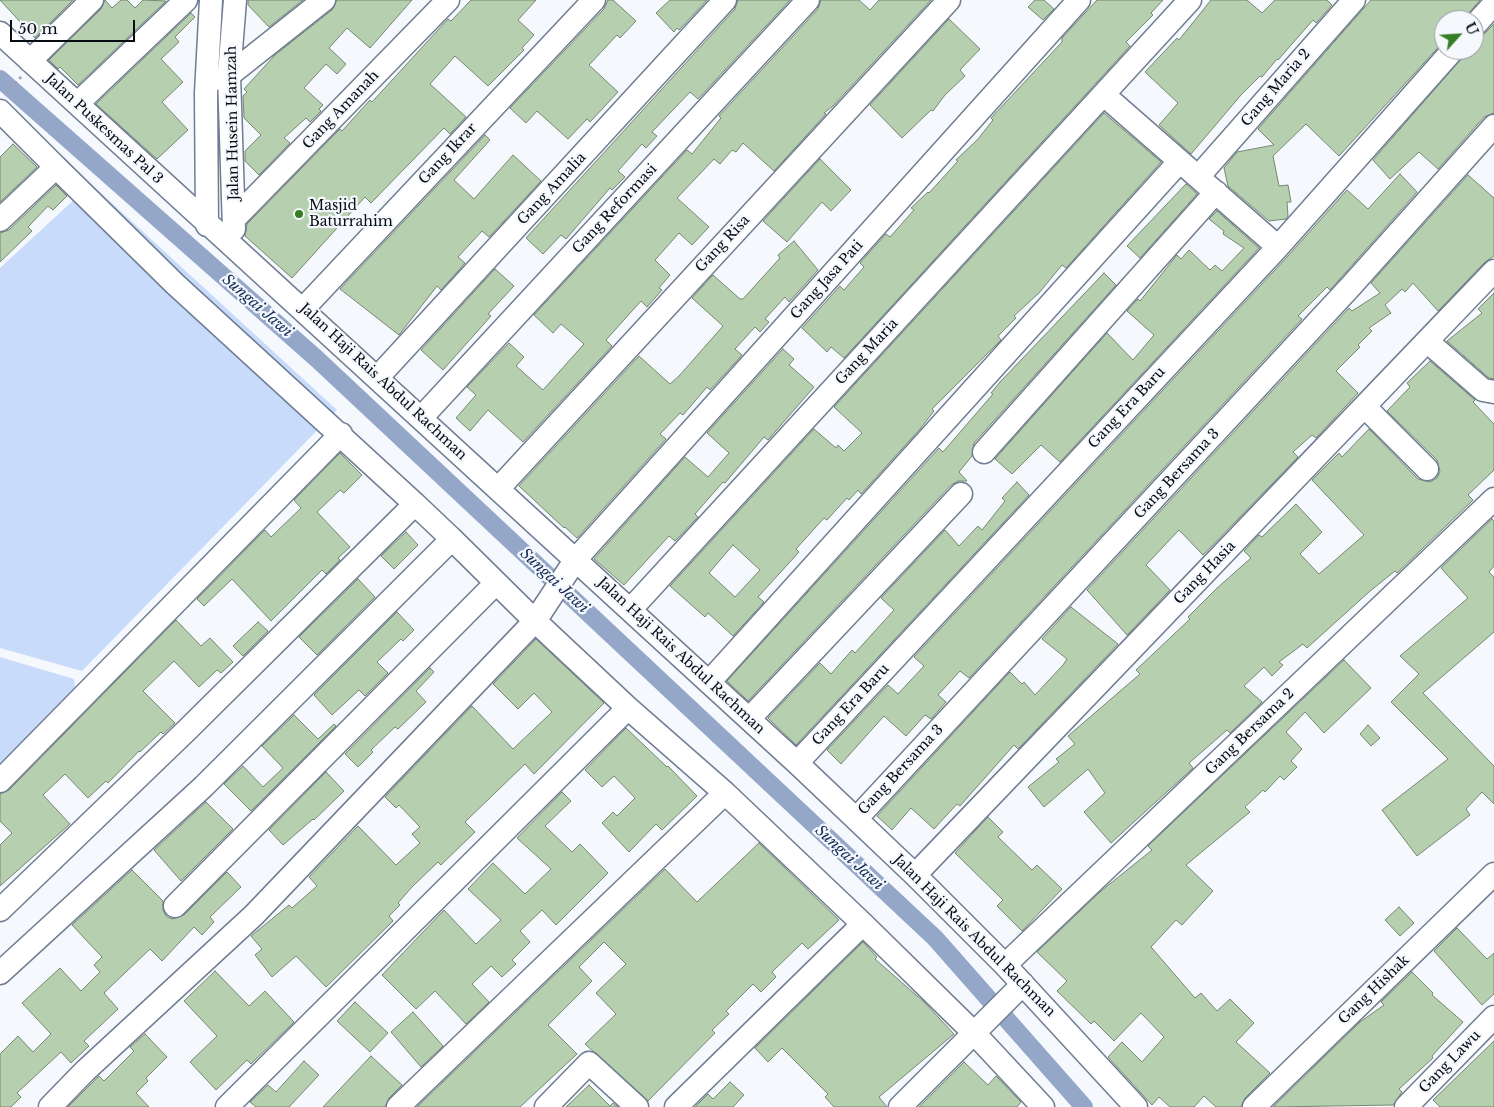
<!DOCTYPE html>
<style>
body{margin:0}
#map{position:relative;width:1494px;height:1107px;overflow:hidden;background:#f5f8fd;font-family:"Libre Baskerville",serif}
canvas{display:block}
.north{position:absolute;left:1434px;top:10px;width:50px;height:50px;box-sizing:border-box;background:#f5f8fd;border:1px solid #969a9f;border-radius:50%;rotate:64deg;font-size:14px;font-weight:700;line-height:20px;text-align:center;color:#070c13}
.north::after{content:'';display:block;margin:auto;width:18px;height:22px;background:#357e23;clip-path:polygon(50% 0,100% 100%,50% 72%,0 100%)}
.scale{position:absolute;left:10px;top:20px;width:125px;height:22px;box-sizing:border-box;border:2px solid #070c13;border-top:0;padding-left:6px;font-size:15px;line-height:18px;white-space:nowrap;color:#070c13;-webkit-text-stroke:4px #f5f8fd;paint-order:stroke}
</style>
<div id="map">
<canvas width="1494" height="1107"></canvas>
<div class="north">U</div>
<div class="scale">50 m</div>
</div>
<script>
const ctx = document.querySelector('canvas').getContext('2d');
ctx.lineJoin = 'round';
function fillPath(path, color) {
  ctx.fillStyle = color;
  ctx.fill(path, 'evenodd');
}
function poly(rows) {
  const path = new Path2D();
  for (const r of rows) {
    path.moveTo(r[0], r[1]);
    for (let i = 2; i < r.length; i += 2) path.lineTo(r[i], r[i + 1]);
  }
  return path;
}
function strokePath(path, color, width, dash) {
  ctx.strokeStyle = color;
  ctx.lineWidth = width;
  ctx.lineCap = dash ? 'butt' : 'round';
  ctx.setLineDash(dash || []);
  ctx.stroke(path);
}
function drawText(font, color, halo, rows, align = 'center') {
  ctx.font = font + ' "Libre Baskerville",serif';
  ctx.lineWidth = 4.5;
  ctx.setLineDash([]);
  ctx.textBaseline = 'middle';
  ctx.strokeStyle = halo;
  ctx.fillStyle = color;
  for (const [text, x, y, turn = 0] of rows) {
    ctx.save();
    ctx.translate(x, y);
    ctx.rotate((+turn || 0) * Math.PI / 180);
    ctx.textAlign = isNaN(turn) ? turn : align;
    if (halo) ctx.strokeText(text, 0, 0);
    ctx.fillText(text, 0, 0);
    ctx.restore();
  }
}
const green = poly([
 [91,184,337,410,82,671,0,648,0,268],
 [0,657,74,679,77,701,0,774]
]);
const canal = poly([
 [0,79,317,359,935,938,1084,1107]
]);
const building = poly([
 [0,0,73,0,35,38,0,0],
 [105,0,112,8,121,0,127,0,135,8,143,0,166,1,78,85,60,67,58,69,49,60,101,9,105,0],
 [248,0,303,0,269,27,248,5,248,0],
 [337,0,412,0,370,48,347,28,329,48,346,64,337,74,326,64,304,88,323,105,319,109,321,111,310,122,306,118,284,138,290,143,259,175,245,161,245,151,261,135,244,118,243,96,247,92,244,89,275,55,332,10,337,0],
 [471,0,536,0,518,20,534,35,522,48,524,50,488,86,455,56,430,84,466,117,450,134,444,128,371,203,365,197,292,278,245,236,247,224,340,129,342,131,370,100,372,102,448,19,451,21,471,0],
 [608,0,613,0,636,21,620,38,617,35,589,65,618,92,590,122,587,119,568,139,537,111,526,123,510,108,604,9,608,0],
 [670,0,707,0,679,30,677,28,674,32,656,13,670,0],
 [738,0,790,0,698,99,690,92,652,132,657,136,646,148,642,144,618,171,625,177,612,190,610,188,566,239,561,235,543,254,526,238,735,9,738,0],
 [821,0,859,0,870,10,879,0,931,0,833,106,824,113,826,114,774,171,743,143,736,152,732,150,720,164,714,159,677,198,709,227,692,245,679,233,655,260,670,275,659,288,662,290,647,307,641,301,606,340,612,346,523,442,488,410,470,431,456,418,476,395,467,387,509,343,524,357,516,366,543,390,584,344,561,324,553,333,534,315,687,150,692,154,721,118,719,116,818,9,821,0],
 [1035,0,1044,0,1054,9,1043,20,1028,7,1035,0],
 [1097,0,1163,0,1151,13,1153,15,1126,42,1130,46,844,358,831,347,827,352,802,328,840,286,844,290,864,267,860,263,886,234,890,237,914,210,911,208,928,192,929,193,958,161,956,160,978,139,993,120,991,118,1062,42,1062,38,1097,0],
 [1211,0,1247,0,1262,13,1275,0,1327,0,1332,5,1316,23,1313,20,1278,60,1277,59,1262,77,1260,76,1241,95,1191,154,1159,125,1178,103,1145,72,1177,38,1179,40,1211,0],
 [1371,0,1480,0,1463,20,1444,20,1444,41,1339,156,1306,124,1273,156,1279,186,1288,185,1291,202,1287,202,1288,216,1286,219,1269,221,1228,186,1224,168,1237,152,1274,145,1258,129,1371,0],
 [191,13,195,17,175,37,179,42,161,59,183,82,162,102,188,130,157,159,96,104,191,13],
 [949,19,980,49,960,70,965,76,945,95,933,111,931,110,902,138,870,105,949,19],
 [1494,24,1494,113,1484,117,1438,169,1419,152,1390,179,1373,160,1469,50,1474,50,1474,44,1494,24],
 [1104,113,1161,162,1066,268,1062,265,1039,293,1014,316,1016,318,998,336,1001,340,932,409,934,411,920,429,861,494,858,490,849,500,847,498,827,520,824,518,796,549,799,552,758,597,764,602,733,636,708,613,705,617,670,586,814,429,836,448,838,445,844,451,862,433,834,407,1104,113],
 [733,545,760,570,735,597,709,573,733,545],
 [485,135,490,140,454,180,474,199,513,155,541,181,489,237,482,231,458,257,465,263,441,290,437,286,399,335,340,289,485,135],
 [13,144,37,167,0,202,0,157,13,144],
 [820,159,851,190,831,211,822,202,787,242,763,221,820,159],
 [1400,174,1417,192,1330,290,1327,287,1298,316,1302,319,969,678,960,671,938,695,946,702,931,719,925,715,906,736,884,716,841,764,827,750,888,685,898,694,924,666,914,657,1288,256,1347,190,1368,209,1400,174],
 [1468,175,1494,198,1494,256,1485,262,1438,311,1413,283,1405,292,1402,289,1385,305,1391,313,1369,328,1372,331,1358,345,1360,347,1336,371,1358,393,1316,438,1312,435,1293,452,1298,457,1203,555,1179,530,1146,565,1170,590,1127,635,1087,590,1349,308,1352,311,1380,293,1371,283,1468,175],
 [1186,184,1197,194,1140,258,1127,246,1186,184],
 [56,185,67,196,53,210,48,206,28,227,32,231,0,262,0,233,9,230,56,185],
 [1217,211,1259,248,1060,462,1041,445,1012,474,995,459,1107,333,1133,360,1154,335,1127,311,1138,299,1140,301,1177,255,1181,259,1189,250,1210,270,1215,265,1222,271,1244,248,1223,234,1224,231,1209,219,1217,211],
 [794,241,818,270,789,302,785,297,765,319,769,322,760,332,755,327,735,349,742,355,710,390,707,387,683,415,680,413,660,434,666,439,577,538,565,527,564,528,519,486,639,356,670,384,679,376,723,326,692,298,713,275,740,299,743,299,780,258,778,255,794,241],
 [495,269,514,286,488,314,491,316,443,370,421,350,495,269],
 [1104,273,1116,285,974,443,972,456,959,472,967,481,958,481,951,485,748,701,727,681,939,448,943,452,993,394,991,393,1000,382,1104,273],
 [1494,293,1494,379,1489,378,1447,341,1482,313,1478,309,1494,293],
 [783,349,794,359,789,365,814,387,768,440,764,437,725,483,723,482,695,514,698,517,675,541,669,536,624,585,594,559,685,457,708,477,729,453,707,433,783,349],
 [1430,361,1475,400,1473,402,1494,424,1494,470,1468,495,1473,500,1397,573,1395,571,1369,592,1307,648,1303,644,1279,662,1283,665,1272,676,1264,667,1244,686,1262,702,1230,733,1227,730,1189,763,1193,768,1111,843,1084,812,1105,793,1088,769,1044,807,1028,787,1059,762,1056,759,1075,744,1068,736,1140,674,1136,670,1190,619,1188,617,1216,589,1251,558,1244,551,1259,535,1262,537,1296,504,1322,532,1300,554,1319,574,1364,535,1312,480,1339,453,1342,457,1369,429,1418,479,1430,482,1437,478,1440,472,1437,460,1387,411,1410,387,1407,383,1430,361],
 [340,453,362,475,344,493,340,490,317,512,350,547,338,558,340,560,326,574,322,570,271,621,232,579,204,606,197,599,265,530,271,537,301,508,294,500,340,453],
 [1017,482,1029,495,796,745,768,718,820,663,831,674,852,650,855,653,894,610,881,598,945,530,959,546,978,526,982,530,1005,501,1002,498,1017,482],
 [1492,519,1494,521,1494,566,1489,572,1494,577,1494,632,1423,693,1494,766,1494,804,1482,792,1466,809,1470,815,1417,856,1382,810,1448,759,1391,702,1419,674,1400,656,1468,598,1441,568,1492,519],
 [406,532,418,545,394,569,381,556,406,532],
 [358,579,375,597,317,655,299,637,358,579],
 [1071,607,1118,644,1018,749,1014,745,960,806,957,804,934,829,911,808,892,830,877,816,1010,672,1022,684,1024,682,1035,695,1063,665,1067,659,1042,639,1071,607],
 [397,612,414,630,403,641,401,639,377,662,388,673,365,696,359,690,332,715,314,695,397,612],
 [176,620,201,646,210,638,233,662,221,673,217,670,199,687,174,661,143,691,175,723,163,734,161,732,140,752,139,751,108,783,106,781,88,798,65,774,43,795,70,824,0,886,0,845,12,833,0,821,0,794,9,790,176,620],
 [258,622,268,631,243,656,233,646,258,622],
 [536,639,604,703,534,774,525,764,465,822,475,832,441,865,438,862,412,887,398,903,400,905,389,916,393,921,326,987,296,956,272,977,255,955,262,949,251,936,289,905,292,908,317,886,309,877,358,826,396,865,420,843,412,834,420,827,399,805,396,808,385,797,472,706,513,749,552,712,534,693,518,709,493,684,536,639],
 [1344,660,1371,688,1324,733,1305,712,1286,732,1302,749,1291,761,1297,767,1284,780,1280,776,1265,792,1263,790,1245,807,1250,812,1186,865,1213,891,1182,925,1176,920,1151,947,1195,998,1201,993,1217,1011,1230,999,1254,1023,1236,1042,1270,1073,1245,1098,1241,1107,1216,1107,1204,1096,1194,1107,1170,1107,1159,1097,1152,1105,1108,1057,1122,1042,1142,1062,1164,1037,1141,1013,1114,1041,1094,1021,1091,1024,1057,991,1067,981,1037,952,1101,891,1152,850,1148,846,1344,660],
 [430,668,434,672,416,691,426,702,398,729,395,727,371,750,373,752,358,767,345,754,430,668],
 [294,715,318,739,334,724,336,726,251,811,224,784,243,766,263,787,283,768,262,746,294,715],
 [1368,725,1380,738,1371,746,1360,734,1368,725],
 [626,728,667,767,668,766,697,796,662,830,656,824,629,852,602,823,613,812,617,816,635,798,614,776,602,787,585,770,626,728],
 [326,772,344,791,314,820,313,819,283,845,269,830,326,772],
 [562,792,571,801,545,826,572,852,580,844,608,873,556,925,542,910,520,931,530,942,512,960,516,964,502,977,491,966,472,984,489,1002,466,1024,435,991,416,1009,382,975,444,910,476,944,501,920,468,889,493,863,525,894,551,869,517,838,562,792],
 [206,802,233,829,181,881,154,850,206,802],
 [988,817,1003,832,998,837,1032,870,1037,865,1062,889,1022,931,997,906,1003,900,955,853,988,817],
 [759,843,839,920,808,949,802,943,772,972,776,977,761,992,753,984,726,1011,729,1014,712,1030,715,1033,648,1101,585,1044,616,1014,596,993,626,964,604,942,579,967,592,981,548,1025,577,1054,520,1107,417,1107,665,869,697,902,759,843],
 [132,870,163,901,163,910,166,916,172,919,184,915,227,872,241,887,210,917,214,922,202,935,194,927,162,961,150,949,104,993,118,1009,84,1041,89,1046,71,1063,61,1052,17,1093,21,1097,11,1107,0,1107,0,1054,18,1036,33,1052,51,1034,22,1003,60,968,81,991,100,972,94,965,102,957,72,925,132,870],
 [1399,907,1414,923,1400,936,1385,920,1399,907],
 [1457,928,1487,959,1494,953,1494,994,1482,1005,1434,951,1457,928],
 [863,942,877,957,875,959,924,1002,954,1034,879,1097,887,1107,834,1107,825,1097,828,1094,782,1048,768,1062,755,1048,863,942],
 [215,971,249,1006,265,991,294,1022,251,1064,247,1060,216,1090,190,1062,217,1036,184,1001,215,971],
 [1412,972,1433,993,1432,995,1463,1022,1432,1056,1433,1058,1399,1089,1402,1092,1393,1105,1273,1107,1360,1022,1384,1005,1381,1002,1412,972],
 [355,1002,388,1033,370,1052,337,1021,355,1002],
 [413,1012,443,1046,421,1067,391,1032,413,1012],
 [145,1034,167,1057,146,1078,148,1081,136,1093,149,1107,68,1107,99,1076,104,1081,134,1051,130,1047,145,1034],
 [1494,1041,1494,1107,1440,1107,1433,1100,1494,1041],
 [371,1056,402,1085,389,1098,385,1107,323,1107,371,1056],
 [304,1061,319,1075,289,1107,256,1107,250,1102,268,1085,276,1092,304,1061],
 [964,1062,988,1085,996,1076,1021,1102,1017,1107,919,1107,964,1062],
 [730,1082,744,1095,733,1107,695,1107,708,1094,713,1099,730,1082],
 [589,1085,610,1106,613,1103,618,1107,566,1107,589,1085]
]);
const path = poly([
 [6,93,22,76]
]);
const minor = poly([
 [1474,26,1494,4],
 [0,33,797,763,915,875,1005,965,1136,1107],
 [30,61,92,0],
 [223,80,324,0],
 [1104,95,1278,247],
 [78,103,186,0],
 [0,111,56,167,0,220],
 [56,167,175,284,415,504],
 [1198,177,1354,0],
 [234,219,448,0],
 [207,225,206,93,211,0],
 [234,229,229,75,235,0],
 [303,309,594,0],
 [1428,342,1483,390,1494,392],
 [378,377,725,0],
 [1365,407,1427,469],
 [421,418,808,0],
 [984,452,1216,192],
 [498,489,949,0],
 [452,539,535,621,628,708,725,793,863,924,974,1033,1043,1107],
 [631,609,1190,0],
 [710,681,1179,162],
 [750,718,961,494],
 [797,763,1278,247,1453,50],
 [0,781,341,434],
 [856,819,1351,286,1494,126],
 [915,875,1494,271],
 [175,906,496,583],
 [0,910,188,729,415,504,452,539,203,787,0,973],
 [1005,965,1494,499],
 [50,1107,85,1071,254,915,535,621,576,559,1079,0],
 [227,1107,628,708],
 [398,1107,725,793],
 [546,1107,589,1063,637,1107],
 [676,1107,863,924],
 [900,1107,1023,984],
 [1254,1107,1494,874],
 [1406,1107,1494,1017]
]);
const markers = [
 [299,214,5,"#357e23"]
];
const streetNames = [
 ["Gang Maria 2",1276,88,-49],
 ["Gang Amanah",341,110,-46],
 ["Jalan Husein Hamzah",233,123,-91],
 ["Jalan Puskesmas Pal 3",104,129,43],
 ["Gang Ikrar",448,154,-47],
 ["Gang Amalia",552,189,-47],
 ["Gang Reformasi",615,209,-47],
 ["Gang Risa",723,244,-47],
 ["Gang Jasa Pati",827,280,-48],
 ["Gang Maria",867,352,-47],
 ["Jalan Haji Rais Abdul Rachman",383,382,43],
 ["Gang Era Baru",1127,408,-47],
 ["Gang Bersama 3",1177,474,-47],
 ["Gang Hasia",1205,573,-46],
 ["Jalan Haji Rais Abdul Rachman",681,656,43],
 ["Gang Era Baru",851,705,-47],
 ["Gang Bersama 2",1250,732,-44],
 ["Gang Bersama 3",901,770,-47],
 ["Jalan Haji Rais Abdul Rachman",974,936,45],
 ["Gang Hishak",1374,990,-44],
 ["Gang Lawu",1450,1062,-46]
];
const poiNames = [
 ["Masjid",309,206],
 ["Baturrahim",309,222]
];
const waterNames = [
 ["Sungai Jawi",257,306,41],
 ["Sungai Jawi",554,581,43],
 ["Sungai Jawi",849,858,43]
];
fillPath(green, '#c8dbfb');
strokePath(canal, '#94a7c8', 18);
fillPath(building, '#b5cfaf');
strokePath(building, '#768772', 1);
strokePath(minor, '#707d92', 25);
strokePath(path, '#9da1a6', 3, [2.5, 4]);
strokePath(minor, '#fff', 22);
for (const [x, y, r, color] of markers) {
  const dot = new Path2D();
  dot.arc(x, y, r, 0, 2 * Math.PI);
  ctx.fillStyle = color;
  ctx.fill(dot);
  strokePath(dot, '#f5f8fd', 2);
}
drawText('14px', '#070c13', '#f5f8fd', streetNames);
drawText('14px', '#070c13', '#f5f8fd', poiNames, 'left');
drawText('italic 15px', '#152d58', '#f5f8fd', waterNames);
</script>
